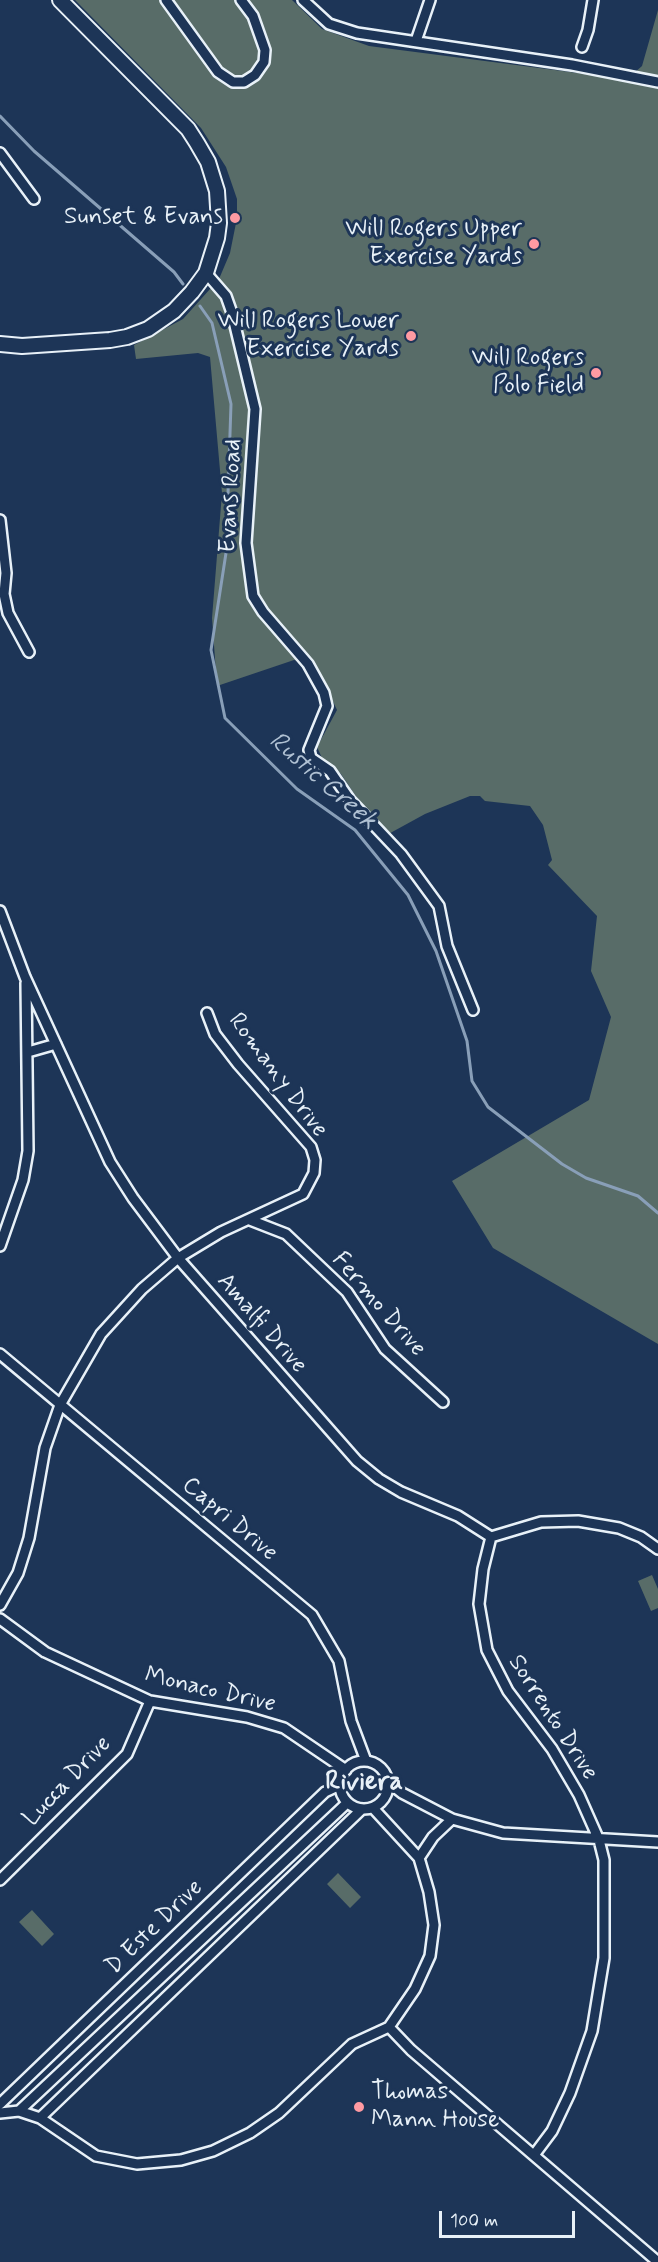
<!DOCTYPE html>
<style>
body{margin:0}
#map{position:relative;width:658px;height:2262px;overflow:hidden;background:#1d3557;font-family:Mynerve,sans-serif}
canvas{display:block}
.scale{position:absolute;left:439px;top:2211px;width:136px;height:27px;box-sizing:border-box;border:3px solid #e8f1f8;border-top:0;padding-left:8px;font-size:18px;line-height:21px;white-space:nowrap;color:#e8f1f8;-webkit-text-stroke:4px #1d3557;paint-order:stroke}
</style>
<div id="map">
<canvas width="658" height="2262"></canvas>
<div class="scale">100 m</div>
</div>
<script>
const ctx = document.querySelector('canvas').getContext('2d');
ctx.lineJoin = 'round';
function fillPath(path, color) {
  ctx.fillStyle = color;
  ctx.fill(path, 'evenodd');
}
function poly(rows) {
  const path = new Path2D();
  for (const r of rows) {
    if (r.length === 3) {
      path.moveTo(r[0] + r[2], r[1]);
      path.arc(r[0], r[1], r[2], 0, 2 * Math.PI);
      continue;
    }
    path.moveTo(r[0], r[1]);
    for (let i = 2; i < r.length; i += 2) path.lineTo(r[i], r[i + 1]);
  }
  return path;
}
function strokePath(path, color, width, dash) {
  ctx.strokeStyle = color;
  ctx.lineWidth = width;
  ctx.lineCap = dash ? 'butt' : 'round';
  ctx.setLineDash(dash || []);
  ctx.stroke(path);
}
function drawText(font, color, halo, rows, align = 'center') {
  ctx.font = font + ' Mynerve,sans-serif';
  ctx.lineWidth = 6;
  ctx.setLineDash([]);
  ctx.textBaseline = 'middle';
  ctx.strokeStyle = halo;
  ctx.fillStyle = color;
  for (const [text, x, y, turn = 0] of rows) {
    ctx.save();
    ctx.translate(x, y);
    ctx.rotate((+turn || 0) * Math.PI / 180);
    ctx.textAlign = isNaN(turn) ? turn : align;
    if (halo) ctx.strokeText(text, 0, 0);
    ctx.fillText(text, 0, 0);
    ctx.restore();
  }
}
const green = poly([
 [75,0,292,0,322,29,369,46,601,76,633,74,642,66,658,10,658,1344,493,1248,452,1181,589,1100,611,1017,591,971,597,916,548,865,552,860,543,825,530,806,485,801,480,796,470,796,425,814,383,837,341,774,322,758,317,747,337,710,319,672,310,662,294,660,217,686,212,618,222,493,210,357,198,353,136,359,134,345,183,319,219,279,230,253,237,218,237,199,226,167,201,128],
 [652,1575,658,1589,658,1608,651,1611,638,1581],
 [338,1873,361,1897,350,1908,327,1884],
 [32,1910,54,1934,42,1946,19,1922]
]);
const stream = poly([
 [0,116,34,151,174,272,183,284],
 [200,306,212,323,231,404,226,553,211,650,225,718,297,789,355,830,408,895,436,951,467,1041,472,1081,488,1107,562,1164,586,1178,638,1196,658,1213]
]);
const street = poly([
 [166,0,218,72,233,82,244,82,255,75,264,62,265,50,253,16,241,0],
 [303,0,329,24,357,33,572,65,658,82],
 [416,41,430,0],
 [582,47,588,30,593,0],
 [0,153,34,199],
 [206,273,226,296,232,313,255,409,246,543,253,596,263,612,308,664,324,693,327,706,309,750,311,758,330,771,350,800,401,854,439,906,447,946,473,1010],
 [0,520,6,573,4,594,8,613,29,652],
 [0,911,25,977,110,1162,133,1198,178,1258,357,1461,379,1479,401,1492,458,1516,491,1537,541,1522,578,1521,619,1528,641,1537,658,1549],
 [28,1052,56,1044],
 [250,1220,286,1234,347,1292,385,1349,443,1402],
 [0,1246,23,1180,28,1151,26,983],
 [0,1354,312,1615,339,1661,351,1721,366,1761],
 [491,1537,483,1569,479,1604,487,1650,508,1691,552,1749,579,1795,599,1840,604,1860,604,1958,592,2031,570,2093,552,2131,534,2155],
 [0,1605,18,1573,29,1538,45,1448,60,1405,101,1334,142,1289,178,1258,221,1232,303,1194,314,1173,315,1160,311,1147,238,1064,215,1034,207,1013],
 [0,1619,45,1652,150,1701,247,1717,284,1728,346,1770],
 [364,1785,24],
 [388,1782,402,1793,452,1819,503,1833,658,1842],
 [373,1808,419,1858,429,1892,434,1925,430,1956,415,1989,389,2027],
 [419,1858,433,1837,452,1819],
 [0,1880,127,1754,150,1701],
 [389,2027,411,2050,658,2262],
 [0,2104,325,1792,340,1785],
 [19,2111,347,1803],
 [0,2113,19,2111,40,2118,96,2156,137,2164,181,2160,213,2151,250,2133,279,2113,352,2044,389,2027],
 [40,2118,362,1809]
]);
const secondary = poly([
 [0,344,22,346,110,340,127,337,148,329,174,311,192,292,206,273,217,238,219,223,217,191,208,162,197,143,188,129,60,0]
]);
const markers = [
 [235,218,6,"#ff9aa2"],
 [534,244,6,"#ff9aa2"],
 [411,336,6,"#ff9aa2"],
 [596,373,6,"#ff9aa2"],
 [359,2107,6,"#ff9aa2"]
];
const poiNames = [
 ["Sunset & Evans",223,218],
 ["Will Rogers Upper",522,230],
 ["Exercise Yards",522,258],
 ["Will Rogers Lower",399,322],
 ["Exercise Yards",399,350],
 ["Will Rogers",584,359],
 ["Polo Field",584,387],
 ["Thomas",371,2093,"left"],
 ["Mann House",371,2121,"left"]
];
const streetNames = [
 ["Evans Road",232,496,-87],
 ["Romany Drive",277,1076,53],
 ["Fermo Drive",378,1305,49],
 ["Amalfi Drive",261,1324,49],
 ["Capri Drive",229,1520,40],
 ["Monaco Drive",210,1691,13],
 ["Sorrento Drive",552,1718,57],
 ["Lucca Drive",68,1782,-46],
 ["D Este Drive",155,1928,-44]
];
const waterNames = [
 ["Rustic Creek",322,782,41]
];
const neighbourhoodNames = [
 ["Riviera",364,1784]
];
fillPath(green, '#586c68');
strokePath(stream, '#899fb8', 3);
strokePath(street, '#e8f1f8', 14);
strokePath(secondary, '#e8f1f8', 18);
strokePath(street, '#1d3557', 9);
strokePath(secondary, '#1d3557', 14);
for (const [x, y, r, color] of markers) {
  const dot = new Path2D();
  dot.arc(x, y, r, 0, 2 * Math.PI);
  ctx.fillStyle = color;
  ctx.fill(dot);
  strokePath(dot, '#1d3557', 2);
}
drawText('24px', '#e8f1f8', '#1d3557', poiNames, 'right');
drawText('24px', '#e8f1f8', '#1d3557', streetNames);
drawText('italic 26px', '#b0c1d3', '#1d3557', waterNames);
drawText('bold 26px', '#e8f1f8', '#1d3557', neighbourhoodNames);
</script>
